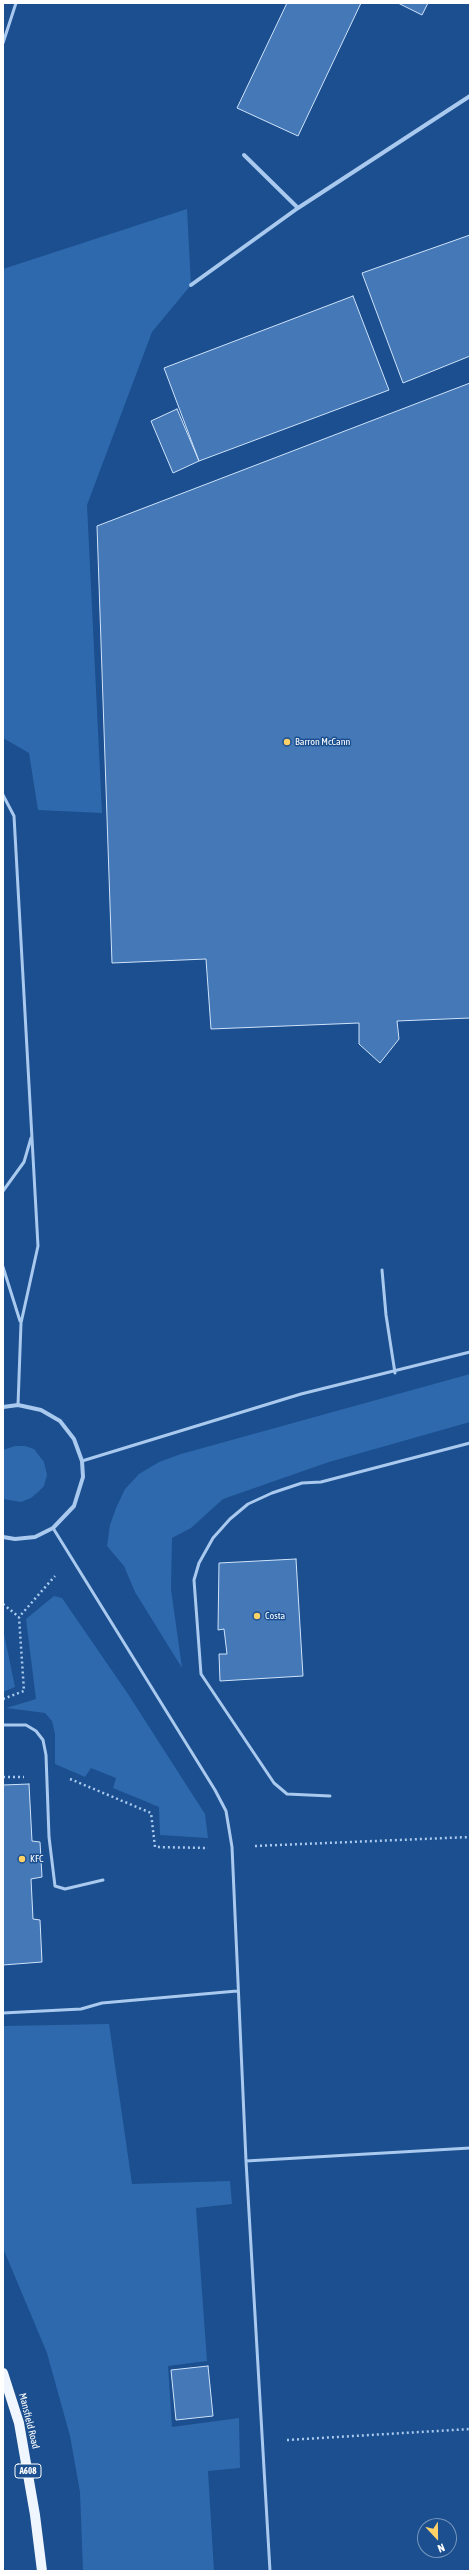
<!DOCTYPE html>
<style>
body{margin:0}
#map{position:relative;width:473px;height:2574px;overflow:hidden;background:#1b4f8f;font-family:"Asap Condensed",sans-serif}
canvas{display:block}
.frame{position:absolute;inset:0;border:4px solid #fff;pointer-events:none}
.north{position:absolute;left:417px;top:2518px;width:40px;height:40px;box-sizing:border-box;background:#1b4f8f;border:1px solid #7695bc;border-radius:50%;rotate:158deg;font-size:11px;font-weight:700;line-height:16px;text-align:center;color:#fff}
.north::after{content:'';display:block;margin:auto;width:14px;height:18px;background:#ffd166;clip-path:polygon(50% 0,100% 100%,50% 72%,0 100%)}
</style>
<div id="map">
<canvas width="473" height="2574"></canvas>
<div class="frame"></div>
<div class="north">N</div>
</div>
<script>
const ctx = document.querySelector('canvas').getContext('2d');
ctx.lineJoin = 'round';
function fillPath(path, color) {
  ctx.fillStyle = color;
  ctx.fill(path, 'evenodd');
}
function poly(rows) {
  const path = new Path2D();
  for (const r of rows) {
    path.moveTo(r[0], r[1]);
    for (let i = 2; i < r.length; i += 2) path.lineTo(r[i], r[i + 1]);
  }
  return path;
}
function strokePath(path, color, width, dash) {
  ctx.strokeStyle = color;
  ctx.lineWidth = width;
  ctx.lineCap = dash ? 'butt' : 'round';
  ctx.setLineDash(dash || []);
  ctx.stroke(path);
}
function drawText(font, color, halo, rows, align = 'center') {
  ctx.font = font + ' "Asap Condensed",sans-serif';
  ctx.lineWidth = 3;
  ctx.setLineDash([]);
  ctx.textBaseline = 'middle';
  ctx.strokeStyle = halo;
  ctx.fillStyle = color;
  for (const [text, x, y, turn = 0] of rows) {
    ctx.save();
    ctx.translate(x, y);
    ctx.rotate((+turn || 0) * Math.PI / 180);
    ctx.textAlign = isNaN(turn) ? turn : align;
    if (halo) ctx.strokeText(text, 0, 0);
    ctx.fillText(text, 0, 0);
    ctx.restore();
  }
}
const green = poly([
 [187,209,191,285,152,332,87,505,102,813,38,810,29,753,3,738,3,269],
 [470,1374,470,1422,329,1462,223,1499,191,1528,172,1538,171,1589,182,1668,135,1592,124,1566,107,1546,110,1525,116,1508,125,1489,139,1474,159,1462,181,1454],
 [15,1446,25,1446,34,1449,44,1462,47,1475,44,1486,37,1493,31,1498,21,1502,3,1499,3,1450],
 [54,1596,62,1598,128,1694,205,1814,208,1838,160,1835,159,1807,113,1788,116,1778,91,1768,85,1777,55,1764,55,1734,52,1721,45,1713,6,1708,36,1699,26,1619],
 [3,1629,15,1687,3,1692],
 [109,2024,132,2184,230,2181,232,2204,196,2208,207,2361,168,2366,172,2427,239,2418,240,2468,208,2471,214,2571,83,2571,80,2492,70,2436,47,2353,3,2248,3,2026]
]);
const building = poly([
 [287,3,361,3,298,136,237,108,287,3],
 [398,3,428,3,422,15,398,3],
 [470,235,470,356,403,383,362,273,470,235],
 [353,296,389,390,199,461,164,368,353,296],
 [470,383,470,1018,397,1021,399,1039,380,1063,359,1044,359,1023,211,1029,206,959,112,963,97,526,470,383],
 [177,409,199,461,173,473,151,421,177,409],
 [296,1559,303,1676,220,1681,219,1654,227,1654,224,1629,218,1630,219,1563,296,1559],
 [29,1784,32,1841,40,1842,42,1877,31,1879,33,1919,40,1920,42,1962,3,1965,3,1785,29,1784],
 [208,2366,213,2416,176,2420,171,2370,208,2366]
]);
const path = poly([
 [3,1604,19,1617],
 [3,1699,24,1691,19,1617,55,1576],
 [3,1777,24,1777],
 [70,1779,151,1813,155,1847,208,1848],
 [255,1846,470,1837],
 [287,2440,470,2429]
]);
const service = poly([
 [3,43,16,3],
 [3,795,14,816,38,1246,21,1323,18,1405],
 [3,1191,24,1162,31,1138],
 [3,1267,20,1321],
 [382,1270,386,1315,395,1373],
 [82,1461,301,1394,470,1352],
 [53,1528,215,1790,226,1811,232,1847,246,2161,270,2571],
 [3,1725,26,1725,36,1731,43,1740,46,1755,49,1837,55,1886,65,1889,103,1880],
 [330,1796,287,1794,274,1783,201,1674,194,1580,199,1563,213,1538,230,1519,248,1504,272,1493,302,1483,321,1482,470,1443],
 [3,2013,81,2009,102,2003,237,1991],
 [246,2161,470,2148]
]);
const minor = poly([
 [244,155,298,208],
 [191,285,298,208,470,96],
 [3,1407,18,1405,41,1410,60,1421,74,1439,82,1461,83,1477,74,1506,53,1528,35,1537,15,1539,3,1537]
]);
const primary = poly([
 [3,2373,19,2423,35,2515,42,2571]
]);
const markers = [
 [287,742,4,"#ffd166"],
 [257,1616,4,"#ffd166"],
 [22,1859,4,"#ffd166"]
];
const shields = [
 [28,2471,26]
];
const shieldNames = [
 ["A608",28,2471]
];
const poiNames = [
 ["Barron McCann",295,742],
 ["Costa",265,1616],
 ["KFC",30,1859]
];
const streetNames = [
 ["Mansfield Road",29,2421,76]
];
fillPath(green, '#2e69ad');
fillPath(building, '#4478b7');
strokePath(building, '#cfe3fa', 1);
strokePath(path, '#a9c9ee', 2.5, [2, 3]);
strokePath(service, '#a9c9ee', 3);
strokePath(minor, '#a9c9ee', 4);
strokePath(primary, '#f0f6ff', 10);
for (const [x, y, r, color] of markers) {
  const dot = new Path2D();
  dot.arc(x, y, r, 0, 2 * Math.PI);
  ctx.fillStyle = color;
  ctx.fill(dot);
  strokePath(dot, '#1b4f8f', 1.5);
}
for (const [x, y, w] of shields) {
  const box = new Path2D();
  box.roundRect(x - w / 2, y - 7, w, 14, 3);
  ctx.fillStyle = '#1b4f8f';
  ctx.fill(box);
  strokePath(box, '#fff', 1);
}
drawText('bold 9px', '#fff', null, shieldNames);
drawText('10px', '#fff', '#1b4f8f', poiNames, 'left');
drawText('10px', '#fff', '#1b4f8f', streetNames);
</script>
